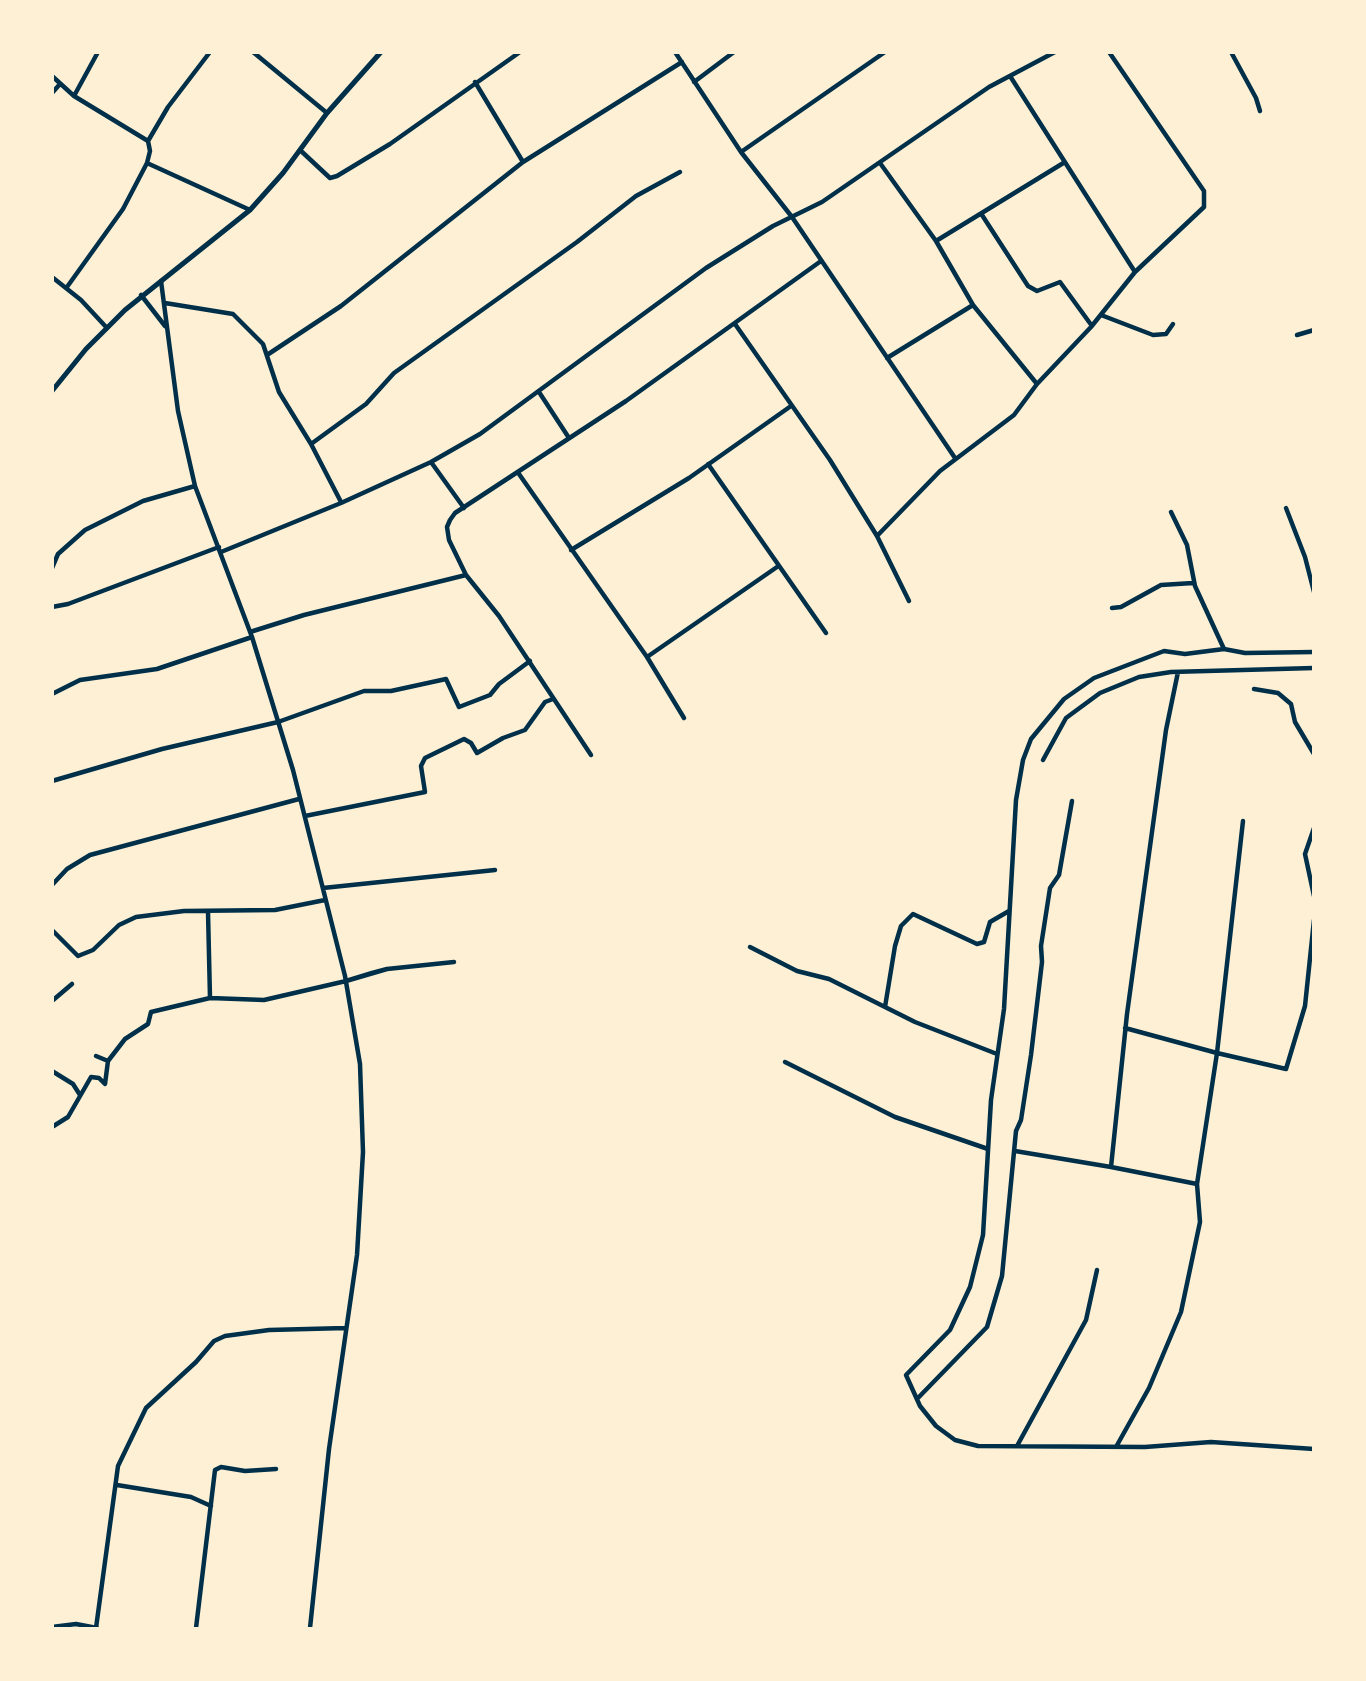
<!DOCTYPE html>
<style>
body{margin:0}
#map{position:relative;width:1366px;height:1681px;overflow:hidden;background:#fdf0d5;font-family:"Nunito Sans",sans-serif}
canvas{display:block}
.frame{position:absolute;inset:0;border:54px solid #fdf0d5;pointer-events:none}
</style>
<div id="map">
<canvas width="1366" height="1681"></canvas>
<div class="frame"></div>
</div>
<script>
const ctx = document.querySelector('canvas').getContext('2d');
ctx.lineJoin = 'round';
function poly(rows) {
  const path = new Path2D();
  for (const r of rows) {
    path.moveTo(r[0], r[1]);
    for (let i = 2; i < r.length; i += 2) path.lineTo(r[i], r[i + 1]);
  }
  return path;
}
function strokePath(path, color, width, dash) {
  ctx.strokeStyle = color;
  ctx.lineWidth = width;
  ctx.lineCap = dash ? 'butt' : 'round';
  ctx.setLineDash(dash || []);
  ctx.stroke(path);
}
const minor = poly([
 [253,52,327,113],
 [675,52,741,152,792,217,955,458],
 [1231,52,1256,98,1260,111],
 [52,76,74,96,148,141],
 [1010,76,1135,272],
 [475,82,523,162],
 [694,82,734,52],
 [52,93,60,84],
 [74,96,98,52],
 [300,150,330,178,337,176,390,144,520,52],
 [741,152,885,52],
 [147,163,250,210],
 [880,163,936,241,973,305,1037,384],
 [982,215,1028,286,1037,291,1060,282,1092,326],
 [936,241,1065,162],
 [52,277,81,300,107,328],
 [161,281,178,411,195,486,252,637,293,770,345,976,360,1064,363,1152,357,1255,329,1449,310,1628],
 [67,287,123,209,147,163,150,151,148,141,168,107,210,52],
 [141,295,165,326],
 [165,303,233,314,263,344,279,392,311,444,341,502],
 [1101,315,1153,335,1166,334,1173,324],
 [735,324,830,460,877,536,909,601],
 [1297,335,1314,330],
 [267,355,341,306,523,162,682,62],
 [887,358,973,305],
 [539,392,569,438],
 [311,444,366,404,394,373,577,242,636,196,680,172],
 [431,462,464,508],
 [708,464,826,633],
 [519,474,647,657,684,718],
 [1286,508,1305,557,1314,592],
 [1171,512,1187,545,1195,586,1224,649],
 [877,536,940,471,1014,415,1037,384,1091,327,1135,272,1204,207,1204,191,1109,52],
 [571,550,689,478,791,406],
 [221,552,341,503,431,462,480,434,706,268,773,226,822,202,989,87,1055,52],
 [52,568,58,554,85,530,143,501,195,486],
 [52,607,68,604,219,547],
 [1112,608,1121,607,1161,585,1193,583],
 [250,632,304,615,466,575],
 [1314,652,1245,653,1224,649,1185,654,1164,651,1094,678,1064,699,1031,739,1023,760,1016,800,1004,1009,991,1100,983,1235,970,1287,950,1330,906,1375,920,1406,936,1426,955,1440,978,1446,1145,1447,1211,1442,1314,1449],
 [647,657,777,567],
 [1178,672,1166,730,1127,1014,1111,1167,1197,1184],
 [1254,689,1278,693,1291,704,1295,722,1314,754],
 [52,694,80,680,157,669,252,637],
 [591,755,499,616,466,575,449,540,447,527,450,520,455,513,626,401,821,261],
 [1043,760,1066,718,1100,693,1139,677,1171,672,1314,668],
 [52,781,162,749,278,722,364,691,391,691,446,679,459,707,490,695,499,684,530,661],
 [305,816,425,792,421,766,425,758,464,739,471,743,477,753,503,738,525,730,545,702,553,699],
 [1314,828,1305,854,1314,896],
 [52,885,67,869,90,855,299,799],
 [323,888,495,870],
 [208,912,210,998],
 [52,930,78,956,93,950,119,925,136,917,184,911,275,910,325,900],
 [750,947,797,971,829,979,915,1022,997,1054],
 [387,969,346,981,372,973,387,969,454,962],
 [52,1001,72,984],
 [885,1007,895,946,901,926,913,914,977,944,984,942,990,922,1009,911],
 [1125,1028,1217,1053,1243,821],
 [96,1056,108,1061,125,1039,148,1024,151,1012,210,998,264,1000,346,981],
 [785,1062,895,1117,988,1149],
 [52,1071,73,1084,80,1095],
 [52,1127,68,1117,91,1077,99,1078,105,1084,108,1061],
 [1015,1151,1111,1167],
 [917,1399,987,1327,1002,1276,1016,1131,1021,1120,1031,1055,1042,962,1041,946,1050,888,1059,875,1072,801],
 [1017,1446,1086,1320,1097,1270],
 [1116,1447,1149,1388,1181,1312,1200,1222,1197,1184,1217,1053,1286,1069,1305,1006,1314,920],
 [117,1485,191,1497,211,1506],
 [52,1627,76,1624,97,1628],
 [96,1628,118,1466,146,1408,196,1362,214,1341,225,1336,269,1330,346,1328],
 [196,1628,215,1470,221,1467,245,1471,276,1469]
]);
const tertiary = poly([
 [52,391,86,349,125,310,250,210,283,173,327,113,381,52]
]);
strokePath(minor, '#003049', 4.5);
strokePath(tertiary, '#003049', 5);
</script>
